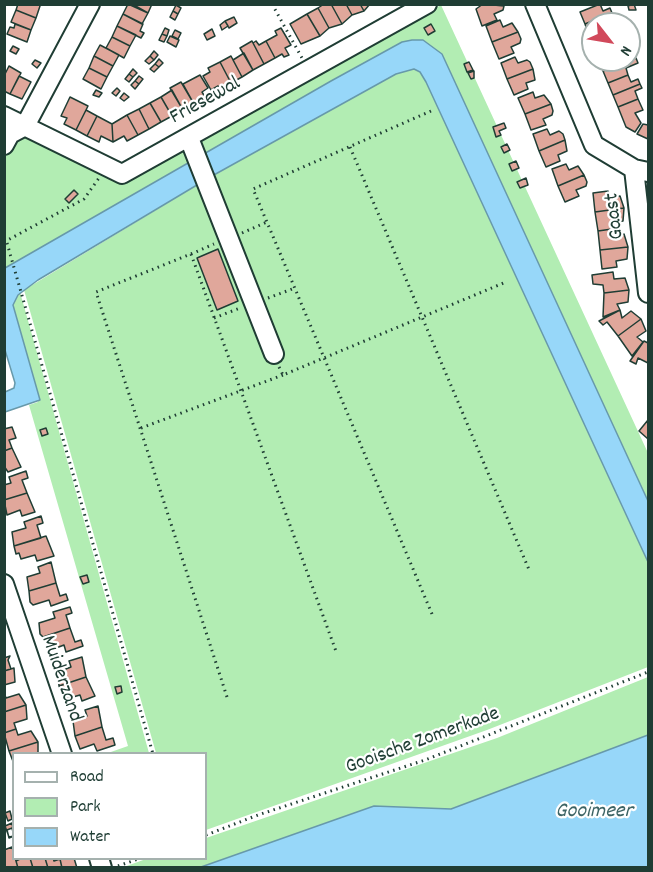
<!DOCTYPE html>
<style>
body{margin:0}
#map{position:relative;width:653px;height:872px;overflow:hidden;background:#fff;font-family:Dekko,sans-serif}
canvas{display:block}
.frame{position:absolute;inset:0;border:6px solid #1f3d34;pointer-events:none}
.legend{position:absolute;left:12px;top:752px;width:195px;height:108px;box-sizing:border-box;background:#fff;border:2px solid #a5b1ae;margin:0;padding:8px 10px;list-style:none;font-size:18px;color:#1f3d34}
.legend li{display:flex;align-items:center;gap:12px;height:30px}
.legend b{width:30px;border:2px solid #a5b1ae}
.north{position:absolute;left:581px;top:12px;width:60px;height:60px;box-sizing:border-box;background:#fff;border:2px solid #a5b1ae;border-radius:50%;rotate:121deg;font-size:16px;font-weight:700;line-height:24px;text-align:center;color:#1f3d34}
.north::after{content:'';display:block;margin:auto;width:21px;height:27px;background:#d1495b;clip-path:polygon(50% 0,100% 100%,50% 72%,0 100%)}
</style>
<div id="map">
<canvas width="653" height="872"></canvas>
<div class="frame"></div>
<ul class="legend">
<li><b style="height:8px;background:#fff"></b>Road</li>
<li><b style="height:16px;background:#b2edb3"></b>Park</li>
<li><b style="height:16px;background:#97d7f9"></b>Water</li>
</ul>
<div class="north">N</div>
</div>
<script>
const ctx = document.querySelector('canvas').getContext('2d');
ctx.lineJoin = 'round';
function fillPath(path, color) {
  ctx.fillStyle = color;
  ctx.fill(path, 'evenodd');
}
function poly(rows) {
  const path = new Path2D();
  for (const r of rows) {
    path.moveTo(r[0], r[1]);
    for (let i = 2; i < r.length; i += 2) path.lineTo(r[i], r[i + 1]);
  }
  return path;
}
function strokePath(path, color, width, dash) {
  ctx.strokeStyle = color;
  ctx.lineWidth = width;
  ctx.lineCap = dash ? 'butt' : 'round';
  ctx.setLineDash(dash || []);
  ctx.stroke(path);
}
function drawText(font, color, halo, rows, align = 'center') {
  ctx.font = font + ' Dekko,sans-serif';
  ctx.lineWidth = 4.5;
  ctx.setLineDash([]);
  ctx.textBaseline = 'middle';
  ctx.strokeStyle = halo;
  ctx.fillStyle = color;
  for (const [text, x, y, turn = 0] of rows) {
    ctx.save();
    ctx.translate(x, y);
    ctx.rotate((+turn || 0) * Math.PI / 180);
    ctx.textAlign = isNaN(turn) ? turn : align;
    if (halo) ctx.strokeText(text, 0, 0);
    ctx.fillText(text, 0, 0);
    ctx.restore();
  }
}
const green = poly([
 [441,5,648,453,648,501,442,54,402,42,203,155,198,143,208,134],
 [414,69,420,72,426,82,648,562,648,667,487,730,206,830,206,754,156,753,24,290,202,182,222,224,233,222,212,176,396,74],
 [25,136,123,184,183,148,193,160,5,268,4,157,10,144],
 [20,292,149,753,108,753,128,746,29,405,38,402,13,305],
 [648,677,648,735,451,809,374,806,201,867,121,868,146,859,206,858,206,838,497,738]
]);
const water = poly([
 [412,40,423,40,442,54,648,501,648,562,426,82,420,72,414,69,396,74,212,176,38,280,18,295,13,305,40,400,5,412,5,392,14,388,15,383,5,350,5,268,331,81,402,42,412,40],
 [648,735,648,867,201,867,374,806,451,809,648,735]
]);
const building = poly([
 [18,4,37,4,40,6,36,18,16,10,18,4],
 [128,4,148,13,142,24,123,14,128,4],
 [132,4,152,4,148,13,132,4],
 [324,4,331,4,342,24,329,28,318,8,324,4],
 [331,4,346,4,352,15,342,24,331,4],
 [346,4,360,4,364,11,352,15,346,4],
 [360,4,370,4,364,11,360,4],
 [483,4,504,6,503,10,494,14,497,20,482,26,476,9,483,4],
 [600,4,603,11,610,8,612,13,585,24,580,12,600,4],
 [634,4,636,10,629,10,628,6,634,4],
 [176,5,181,8,178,14,173,11,176,5],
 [318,8,329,28,320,36,307,14,318,8],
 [16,10,36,18,31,30,11,22,16,10],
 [173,11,178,14,175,20,170,17,173,11],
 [612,13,614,18,607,21,608,24,593,24,593,34,589,36,585,24,612,13],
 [123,14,143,24,140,31,144,33,141,38,117,26,123,14],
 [307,14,320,36,301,44,290,24,307,14],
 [234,17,237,23,229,28,225,21,234,17],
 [500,20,503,27,512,23,518,32,492,42,486,26,500,20],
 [225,21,228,26,222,30,220,25,225,21],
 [15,24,31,30,27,42,7,34,10,27,14,28,15,24],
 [431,24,435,31,428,35,424,28,431,24],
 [117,26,136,35,130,46,112,37,117,26],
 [165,28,169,30,167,36,162,34,165,28],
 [281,28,291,45,285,48,289,55,284,57,282,54,275,58,266,41,277,35,275,31,281,28],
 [212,29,215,36,207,40,204,34,212,29],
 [175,30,181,33,178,39,172,36,175,30],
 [518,32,521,39,520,43,511,47,514,53,499,59,492,42,518,32],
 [162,34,167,36,164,42,159,40,162,34],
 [170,36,179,40,176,47,167,42,170,36],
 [112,37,130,46,124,58,106,48,112,37],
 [252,41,264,64,253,70,240,48,252,41],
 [256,41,259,45,266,41,275,58,264,64,253,43,256,41],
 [100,45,119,55,113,66,94,56,100,45],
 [13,46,19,49,16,54,10,51,13,46],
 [154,51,158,55,154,60,150,56,154,51],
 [244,53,253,70,242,77,233,60,244,53],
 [629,55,631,60,603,71,599,60,629,60,629,55],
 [94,56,113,66,107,77,89,68,94,56],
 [150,56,154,60,149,64,145,61,150,56],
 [231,56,242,77,231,83,220,62,231,56],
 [515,57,518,63,527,60,530,62,533,69,507,79,501,63,515,57],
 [636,58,638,63,626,68,628,75,608,83,603,71,636,58],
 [159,59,163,63,159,67,155,64,159,59],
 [35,60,41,63,37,68,32,64,35,60],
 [220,62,231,83,220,89,218,86,211,90,203,76,210,72,208,68,220,62],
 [469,62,473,70,467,72,464,64,469,62],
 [155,64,159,67,154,72,150,69,155,64],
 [9,66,21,73,10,94,4,91,4,76,9,66],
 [89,68,107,77,101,89,83,79,89,68],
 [133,69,137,73,133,77,129,74,133,69],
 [533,69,535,80,526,83,528,89,514,95,507,79,533,69],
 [474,71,474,78,471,79,468,73,474,71],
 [129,74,133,77,129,82,125,79,129,74],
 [200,75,208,88,202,92,205,97,194,104,183,84,200,75],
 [628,75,631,82,638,79,640,84,613,95,608,83,628,75],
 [19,76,31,82,22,99,10,94,19,76],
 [139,76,143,79,139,84,135,81,139,76],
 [135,81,139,84,135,89,131,85,135,81],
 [181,82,194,104,183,110,170,88,181,82],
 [640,84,642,88,635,91,638,99,618,107,613,95,640,84],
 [117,88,120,91,116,96,112,93,117,88],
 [96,90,102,93,99,97,93,95,96,90],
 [172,90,183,110,172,116,161,97,172,90],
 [533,92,535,98,544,95,551,104,525,114,518,98,533,92],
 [124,93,129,97,124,101,120,98,124,93],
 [70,97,88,106,76,130,64,124,67,118,61,116,70,97],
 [161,97,172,116,161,122,150,103,161,97],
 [638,99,643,110,635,113,641,123,635,132,626,127,618,107,638,99],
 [150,103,161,122,149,129,139,109,150,103],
 [551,104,553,111,552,115,543,119,546,125,531,130,525,114,551,104],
 [139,109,149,129,138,135,127,115,139,109],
 [86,110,97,116,87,136,76,130,86,110],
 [127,115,138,135,127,141,124,136,113,142,112,124,127,115],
 [97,116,112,124,113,142,101,136,99,142,87,136,97,116],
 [504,123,506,128,499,131,501,135,496,137,493,127,504,123],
 [643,124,648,125,648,139,637,134,643,124],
 [547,129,550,135,559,131,563,134,565,140,539,151,533,134,547,129],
 [565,140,567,151,558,155,560,161,546,167,539,151,565,140],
 [507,144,510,150,504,153,501,147,507,144],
 [516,161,519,168,512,171,509,164,516,161],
 [566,164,569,170,578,166,584,175,558,186,552,169,566,164],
 [584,175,587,182,586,186,576,190,579,196,565,202,558,186,584,175],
 [526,178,528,185,520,188,517,182,526,178],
 [74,190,78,194,69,203,65,199,74,190],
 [608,191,609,198,620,196,624,208,595,212,593,193,608,191],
 [624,208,623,221,612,223,612,229,598,231,595,212,624,208],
 [612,229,613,236,624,234,628,247,600,250,598,231,612,229],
 [628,247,627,259,616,261,617,267,602,269,600,250,628,247],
 [218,249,238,301,217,310,197,258,218,249],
 [613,272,614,279,625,278,629,290,604,293,603,285,593,284,592,275,613,272],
 [629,290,628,302,617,304,620,310,603,317,604,293,629,290],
 [620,310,622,318,631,311,641,319,618,336,607,322,603,325,599,321,620,310],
 [641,319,646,331,637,337,643,342,632,356,618,336,641,319],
 [644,341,648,343,648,363,638,358,636,364,630,361,644,341],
 [648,420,648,439,639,431,648,420],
 [12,427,16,438,9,440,12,448,4,451,4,429,12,427],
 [46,428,48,434,42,436,40,430,46,428],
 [12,448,21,467,8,472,4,466,4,451,12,448],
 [26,471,28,478,22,480,27,493,4,500,4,485,11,483,9,477,26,471],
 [27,493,35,512,22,516,20,510,7,515,4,500,27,493],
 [41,516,43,523,37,525,41,538,14,546,12,532,26,528,24,522,41,516],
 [46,536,54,556,37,561,35,555,21,559,19,553,16,554,14,546,46,536],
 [51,562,56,583,29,591,27,577,40,573,38,567,51,562],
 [87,575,89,582,83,584,80,577,87,575],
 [56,583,60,596,66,594,68,600,51,606,49,600,33,605,30,602,29,591,56,583],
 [70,607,72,613,66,615,70,628,43,637,40,634,39,623,55,618,53,612,70,607],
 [70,628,75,642,81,640,83,646,66,652,64,645,51,650,43,637,70,628],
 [10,656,8,660,11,669,4,671,4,658,10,656],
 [82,657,86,677,59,686,58,672,71,667,69,661,82,657],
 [14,668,15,682,4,685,4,671,14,668],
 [86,677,95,696,82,701,80,695,66,699,64,692,62,693,59,686,86,677],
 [121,686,122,692,117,694,115,687,121,686],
 [4,692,6,698,19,694,26,705,4,712,4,692],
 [26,705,27,719,14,723,16,729,4,733,4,712,26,705],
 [98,706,102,727,75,736,73,721,87,716,85,710,98,706],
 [102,727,106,740,113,738,115,745,97,751,94,744,80,749,75,736,102,727],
 [16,729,18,735,31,731,38,742,9,751,4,733,16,729],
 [38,742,38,754,14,754,14,764,9,751,38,742],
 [10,811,12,819,8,821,5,813,10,811],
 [12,823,14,836,9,837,5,826,12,823],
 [12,828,14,836,9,838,7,830,12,828],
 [12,847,18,868,4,868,4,850,12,847],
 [22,858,30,858,33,868,18,868,16,861,22,858],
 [30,858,45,858,48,868,33,868,30,858],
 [45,858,53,858,54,861,60,859,62,868,48,868,45,858],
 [74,858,77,868,62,868,60,859,74,858]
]);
const path = poly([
 [272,4,302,58],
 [431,111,253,189,432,614],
 [350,147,530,572],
 [242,233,267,222],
 [4,242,84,199,99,178],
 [7,243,153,754],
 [191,254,214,244],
 [268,298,295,288],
 [214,318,240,308],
 [279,367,283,375,506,282],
 [141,428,283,375],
 [227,697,96,292,191,254,337,654],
 [206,835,258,815,425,760,648,672],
 [118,866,141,858]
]);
const minor = poly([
 [535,4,594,145,634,169,648,172],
 [4,116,122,174,427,4],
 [189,138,274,354],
 [4,145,10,134,25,126,90,4],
 [634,169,648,293],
 [4,584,62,754],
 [99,858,102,868]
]);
const streetNames = [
 ["Friesewal",206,102,-29],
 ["Gaast",616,216,-97],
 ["Muiderzand",60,679,71],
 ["Gooische Zomerkade",423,742,-20]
];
const waterNames = [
 ["Gooimeer",594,813]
];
fillPath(green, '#b2edb3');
fillPath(water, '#97d7f9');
strokePath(water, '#6799aa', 1.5);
fillPath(building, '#e0a79b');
strokePath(building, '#1f3d34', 1.5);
strokePath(minor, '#1f3d34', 22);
strokePath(path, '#1f3d34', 3, [1.5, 4.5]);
strokePath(minor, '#fff', 18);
drawText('21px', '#1f3d34', '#fff', streetNames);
drawText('italic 22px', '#3d6465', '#fff', waterNames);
</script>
